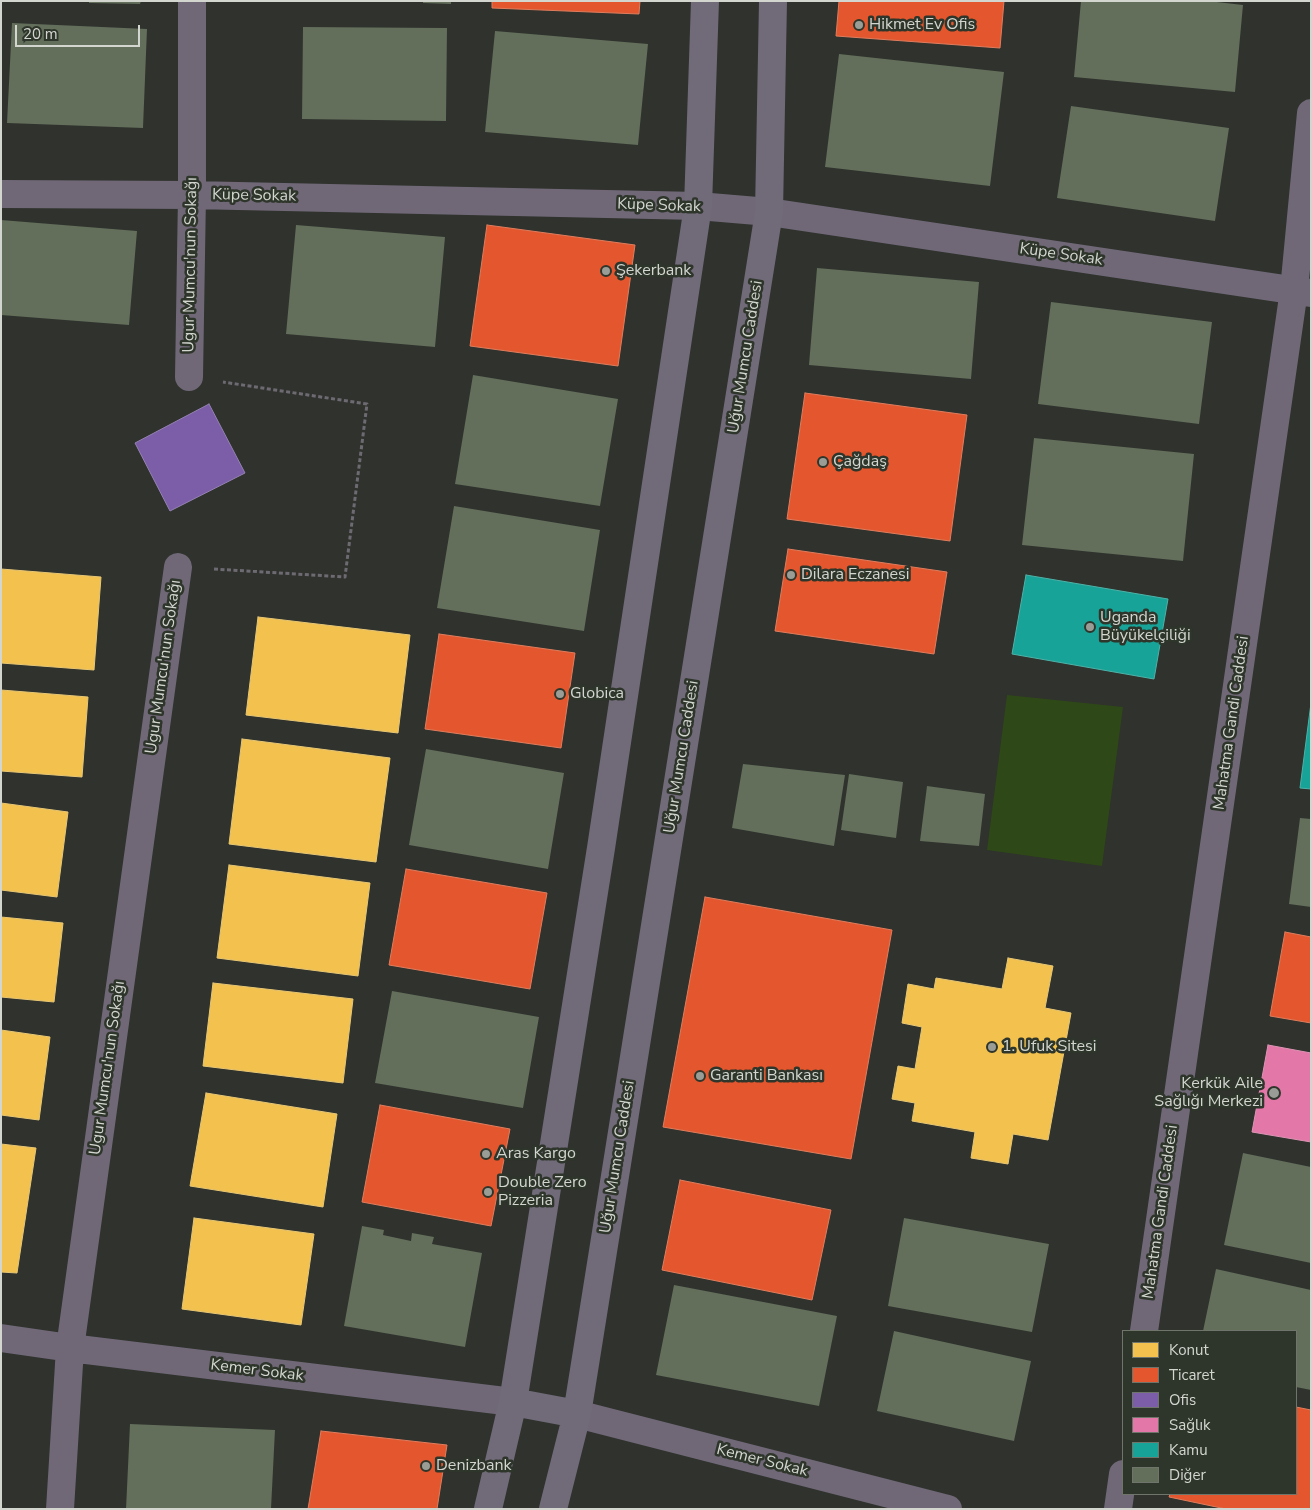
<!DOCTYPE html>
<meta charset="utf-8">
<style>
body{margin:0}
#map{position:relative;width:1312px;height:1510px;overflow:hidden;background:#2f322d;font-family:"Nunito Sans",sans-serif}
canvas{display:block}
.frame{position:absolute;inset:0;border:2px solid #d2d6cf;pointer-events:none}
.legend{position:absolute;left:1122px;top:1330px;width:175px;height:165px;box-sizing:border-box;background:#2e352a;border:1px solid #70756c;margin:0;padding:6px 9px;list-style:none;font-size:15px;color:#d2d6cf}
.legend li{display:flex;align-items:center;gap:10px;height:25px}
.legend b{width:25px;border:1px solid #70756c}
.scale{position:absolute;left:15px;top:25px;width:125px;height:22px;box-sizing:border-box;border:2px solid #d2d6cf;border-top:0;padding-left:6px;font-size:15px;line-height:18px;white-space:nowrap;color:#d2d6cf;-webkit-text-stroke:4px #2e352a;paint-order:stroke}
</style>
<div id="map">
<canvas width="1312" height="1510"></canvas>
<div class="frame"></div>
<ul class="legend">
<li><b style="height:14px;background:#f2c14e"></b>Konut</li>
<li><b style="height:14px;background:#e4572e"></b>Ticaret</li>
<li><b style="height:14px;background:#7b5ea7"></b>Ofis</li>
<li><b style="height:14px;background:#e377a8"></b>Sağlık</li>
<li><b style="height:14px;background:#17a398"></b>Kamu</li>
<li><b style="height:14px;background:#636e5b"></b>Diğer</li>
</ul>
<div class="scale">20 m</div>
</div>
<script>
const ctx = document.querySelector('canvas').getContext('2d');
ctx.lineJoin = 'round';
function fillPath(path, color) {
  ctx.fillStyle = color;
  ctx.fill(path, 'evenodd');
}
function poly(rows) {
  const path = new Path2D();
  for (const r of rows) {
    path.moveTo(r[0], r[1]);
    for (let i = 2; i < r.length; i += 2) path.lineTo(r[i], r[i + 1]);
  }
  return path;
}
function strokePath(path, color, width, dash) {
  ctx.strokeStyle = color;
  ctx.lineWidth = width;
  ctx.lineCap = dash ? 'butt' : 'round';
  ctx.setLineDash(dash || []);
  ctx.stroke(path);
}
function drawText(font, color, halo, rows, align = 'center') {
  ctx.font = font + ' "Nunito Sans",sans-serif';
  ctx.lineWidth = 5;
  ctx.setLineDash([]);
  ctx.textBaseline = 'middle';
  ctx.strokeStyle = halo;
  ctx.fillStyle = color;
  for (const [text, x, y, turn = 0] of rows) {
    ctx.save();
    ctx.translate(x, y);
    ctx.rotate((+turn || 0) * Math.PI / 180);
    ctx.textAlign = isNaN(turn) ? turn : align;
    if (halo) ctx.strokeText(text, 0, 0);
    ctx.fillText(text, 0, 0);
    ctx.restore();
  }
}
const green = poly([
 [1007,695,1123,707,1102,866,987,850]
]);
const homes = poly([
 [1,569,101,577,94,670,1,663,1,569],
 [258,617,410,635,398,733,246,715,258,617],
 [1,690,88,697,82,777,1,771,1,690],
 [242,739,390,758,376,862,229,844,242,739],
 [1,803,68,812,57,897,1,890,1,803],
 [229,865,370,883,358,976,217,958,229,865],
 [1,917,63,923,54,1002,1,997,1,917],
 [1008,958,1053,966,1045,1008,1071,1013,1048,1140,1013,1134,1008,1164,971,1158,975,1132,912,1121,915,1103,892,1099,898,1066,915,1069,922,1027,902,1023,908,984,934,989,936,978,1002,989,1008,958],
 [213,983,353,999,343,1083,203,1066,213,983],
 [1,1030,50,1037,39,1120,1,1115,1,1030],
 [206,1093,337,1114,323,1207,190,1186,206,1093],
 [1,1144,36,1148,17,1273,1,1272,1,1144],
 [194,1218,314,1234,301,1325,182,1309,194,1218]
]);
const shops = poly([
 [492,1,640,1,639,14,492,8,492,1],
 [839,1,1004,1,1000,48,836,36,839,1],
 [487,225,635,245,618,366,470,346,487,225],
 [805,393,967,415,950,541,787,519,805,393],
 [788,549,947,572,934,654,775,631,788,549],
 [439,634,575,653,561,748,425,729,439,634],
 [406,869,547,893,530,989,389,965,406,869],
 [705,897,892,930,851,1159,663,1127,705,897],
 [1285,932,1311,937,1311,1023,1270,1016,1285,932],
 [380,1105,510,1129,491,1226,362,1202,380,1105],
 [680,1180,831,1210,812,1300,662,1270,680,1180],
 [1296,1407,1311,1410,1311,1509,1226,1509,1169,1497,1170,1494,1296,1494,1296,1407],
 [321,1431,447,1445,437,1509,308,1509,321,1431]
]);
const offices = poly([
 [209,404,245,473,170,511,135,443,209,404]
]);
const health = poly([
 [1268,1045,1311,1053,1311,1142,1252,1132,1268,1045]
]);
const public = poly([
 [1026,575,1168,599,1154,679,1012,654,1026,575],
 [1311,703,1311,789,1300,788,1311,703]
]);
const building = poly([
 [89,1,141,1,140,4,89,3],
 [423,1,451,1,451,4,423,3],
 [1081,1,1208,1,1243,5,1235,92,1074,77],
 [12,23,147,29,143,128,7,123],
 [303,27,447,28,446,121,302,119],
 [495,31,648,44,638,145,485,132],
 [839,54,1004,72,990,186,825,167],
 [1071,106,1229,128,1215,221,1057,198],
 [1,220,137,231,129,325,1,315],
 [296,225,445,237,435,347,286,334],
 [817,268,979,282,971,379,809,365],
 [1051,302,1212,322,1199,424,1038,404],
 [473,375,618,399,600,506,455,484],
 [1034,438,1194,454,1183,561,1022,545],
 [454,506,600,530,584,631,437,608],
 [426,749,564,773,548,869,409,845],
 [743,764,845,775,834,846,732,828],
 [849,774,903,782,896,838,841,830],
 [927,786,985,794,979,846,920,841],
 [1300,818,1311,819,1311,907,1289,904],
 [392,991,539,1017,523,1108,375,1083],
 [1243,1153,1311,1167,1311,1263,1224,1245],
 [904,1218,1049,1244,1032,1332,888,1306],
 [362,1226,384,1230,383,1235,411,1241,412,1233,434,1237,432,1244,482,1253,465,1347,344,1326],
 [1216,1269,1311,1290,1311,1390,1296,1387,1296,1331,1203,1331],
 [674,1285,837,1316,819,1406,656,1375],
 [894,1331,1031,1361,1014,1441,877,1411],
 [130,1424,275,1430,271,1509,126,1509]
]);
const path = poly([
 [214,569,345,577,367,404,223,382]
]);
const street = poly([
 [1,194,192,195,698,206,769,212,1311,293],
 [189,377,192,195,192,1],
 [1144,1331,1294,290,1311,113],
 [1,1338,70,1348,513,1402],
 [577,1414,948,1509],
 [60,1509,70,1348,178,567],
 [1118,1509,1123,1474]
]);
const secondary = poly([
 [513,1402,577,1414],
 [488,1509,513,1402,601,848,698,206,705,1],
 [553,1509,577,1414,769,212,773,1]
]);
const markers = [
 [859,25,5,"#999d96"],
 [606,271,5,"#999d96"],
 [823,462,5,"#999d96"],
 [791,575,5,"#999d96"],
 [1090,627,5,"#999d96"],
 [560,694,5,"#999d96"],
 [992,1047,5,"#999d96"],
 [700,1076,5,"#999d96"],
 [1274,1093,6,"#999d96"],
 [486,1154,5,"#999d96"],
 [488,1192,5,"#999d96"],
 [426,1466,5,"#999d96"]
];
const poiNames = [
 ["Hikmet Ev Ofis",869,25],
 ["Şekerbank",616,271],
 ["Çağdaş",833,462],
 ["Dilara Eczanesi",801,575],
 ["Uganda",1100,618],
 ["Büyükelçiliği",1100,636],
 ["Globica",570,694],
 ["1. Ufuk Sitesi",1002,1047],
 ["Garanti Bankası",710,1076],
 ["Kerkük Aile",1263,1084,"right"],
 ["Sağlığı Merkezi",1263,1102,"right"],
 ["Aras Kargo",496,1154],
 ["Double Zero",498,1183],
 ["Pizzeria",498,1201],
 ["Denizbank",436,1466]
];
const streetNames = [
 ["Küpe Sokak",254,196,1],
 ["Küpe Sokak",659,206,2],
 ["Küpe Sokak",1061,255,8],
 ["Ugur Mumcu'nun Sokağı",191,265,-89],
 ["Uğur Mumcu Caddesi",746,357,-81],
 ["Ugur Mumcu'nun Sokağı",164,667,-82],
 ["Mahatma Gandi Caddesi",1232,723,-82],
 ["Uğur Mumcu Caddesi",682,757,-81],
 ["Ugur Mumcu'nun Sokağı",108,1068,-82],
 ["Uğur Mumcu Caddesi",618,1157,-81],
 ["Mahatma Gandi Caddesi",1161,1212,-82],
 ["Kemer Sokak",257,1371,7],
 ["Kemer Sokak",762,1461,14]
];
fillPath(green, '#2f4818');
fillPath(homes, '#f2c14e');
strokePath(homes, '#e8c775', 1);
fillPath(shops, '#e4572e');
strokePath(shops, '#df7d5e', 1);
fillPath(offices, '#7b5ea7');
strokePath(offices, '#9582b3', 1);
fillPath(health, '#e377a8');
strokePath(health, '#de94b4', 1);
fillPath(public, '#17a398');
strokePath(public, '#4fb2a8', 1);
fillPath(building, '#636e5b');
strokePath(path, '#6e6a72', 3, [4, 2.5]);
strokePath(street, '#706877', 28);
strokePath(secondary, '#716a79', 28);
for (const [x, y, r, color] of markers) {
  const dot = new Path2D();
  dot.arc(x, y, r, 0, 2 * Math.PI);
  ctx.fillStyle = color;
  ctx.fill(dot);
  strokePath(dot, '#2e352a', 2);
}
drawText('16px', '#d2d6cf', '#2e352a', poiNames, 'left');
drawText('16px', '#d2d6cf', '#2e352a', streetNames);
</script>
